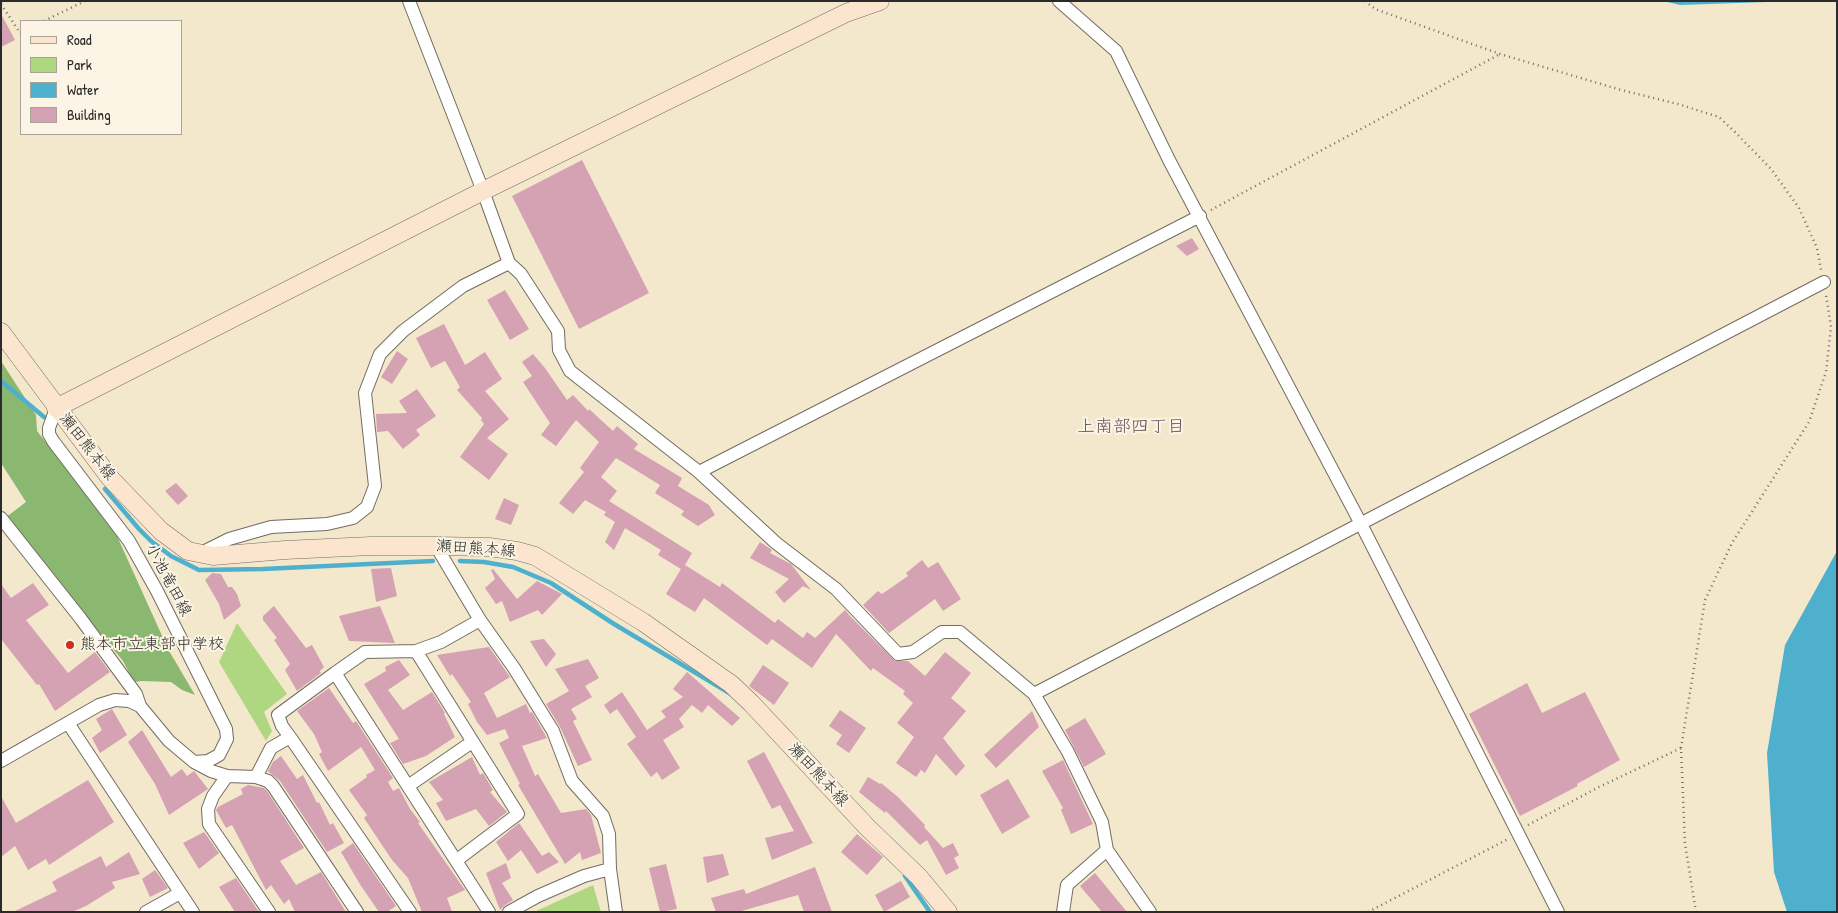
<!DOCTYPE html>
<meta charset="utf-8">
<style>
body{margin:0}
#map{position:relative;width:1838px;height:913px;overflow:hidden;background:#f3e7cc;font-family:"Patrick Hand",sans-serif}
canvas{display:block}
.frame{position:absolute;inset:0;border:2px solid #2b2b2b;pointer-events:none}
.legend{position:absolute;left:20px;top:20px;width:162px;height:115px;box-sizing:border-box;background:#fcf5e5;border:1px solid #a8a49b;margin:0;padding:6px 9px;list-style:none;font-size:15px;color:#2b2b2b}
.legend li{display:flex;align-items:center;gap:10px;height:25px}
.legend b{width:25px;border:1px solid #a8a49b}
</style>
<div id="map">
<canvas width="1838" height="913"></canvas>
<div class="frame"></div>
<ul class="legend">
<li><b style="height:6px;background:#fce5cf"></b>Road</li>
<li><b style="height:14px;background:#afd782"></b>Park</li>
<li><b style="height:14px;background:#4fb0ce"></b>Water</li>
<li><b style="height:14px;background:#d5a2b3"></b>Building</li>
</ul>
</div>
<script>
const ctx = document.querySelector('canvas').getContext('2d');
ctx.lineJoin = 'round';
function fillPath(path, color) {
  ctx.fillStyle = color;
  ctx.fill(path, 'evenodd');
}
function poly(rows) {
  const path = new Path2D();
  for (const r of rows) {
    path.moveTo(r[0], r[1]);
    for (let i = 2; i < r.length; i += 2) path.lineTo(r[i], r[i + 1]);
  }
  return path;
}
function strokePath(path, color, width, dash) {
  ctx.strokeStyle = color;
  ctx.lineWidth = width;
  ctx.lineCap = dash ? 'butt' : 'round';
  ctx.setLineDash(dash || []);
  ctx.stroke(path);
}
function drawText(font, color, halo, rows, align = 'center') {
  ctx.font = font + ' "Patrick Hand","Klee One",sans-serif';
  ctx.lineWidth = 4;
  ctx.setLineDash([]);
  ctx.textBaseline = 'middle';
  ctx.strokeStyle = halo;
  ctx.fillStyle = color;
  for (const [text, x, y, turn = 0] of rows) {
    ctx.save();
    ctx.translate(x, y);
    ctx.rotate((+turn || 0) * Math.PI / 180);
    ctx.textAlign = isNaN(turn) ? turn : align;
    if (halo) ctx.strokeText(text, 0, 0);
    ctx.fillText(text, 0, 0);
    ctx.restore();
  }
}
const green = poly([
 [237,623,287,694,264,712,272,731,266,741,219,662],
 [593,885,601,912,534,912]
]);
const forest = poly([
 [1,361,36,415,37,431,84,491,117,536,168,649,195,695,182,690,171,682,142,681,134,682,123,661,5,518,26,502,1,463]
]);
const water = poly([
 [1663,1,1796,1,1680,5],
 [1837,551,1837,912,1787,912,1774,872,1767,753,1785,645]
]);
const stream = poly([
 [1,381,44,417],
 [105,489,139,529,151,541,171,556,199,570,263,569,433,561],
 [460,561,484,562,513,567,551,583,614,624,731,694],
 [905,876,930,912]
]);
const building = poly([
 [1,14,15,40,1,47],
 [582,160,649,293,579,329,512,196],
 [1192,238,1199,249,1187,256,1176,246],
 [505,290,529,329,510,340,487,300],
 [444,324,465,365,485,352,502,379,485,391,509,419,487,438,508,454,489,480,460,457,484,424,481,420,482,418,457,390,460,387,445,361,431,368,416,338],
 [397,351,408,359,392,384,381,377],
 [533,354,545,368,567,400,573,395,588,411,589,409,613,431,617,426,638,444,634,449,682,478,678,486,709,505,715,515,698,526,681,515,684,511,655,493,660,485,616,458,601,477,617,491,609,501,692,553,685,565,720,587,722,583,775,623,778,619,803,638,807,632,815,638,845,610,850,616,848,618,850,616,895,661,908,661,925,676,945,652,971,673,951,698,966,711,943,738,965,766,956,776,936,754,925,773,921,770,916,777,896,763,914,737,897,723,913,703,903,694,905,691,873,668,871,671,836,634,812,668,772,639,767,645,704,598,695,612,666,594,681,569,658,555,661,550,625,528,614,550,605,542,615,522,604,515,606,512,585,500,573,514,559,503,584,472,580,468,599,442,576,420,556,446,541,435,550,423,523,382,532,376,522,362],
 [417,389,436,416,416,430,420,435,403,449,388,431,377,432,376,414,407,413,399,401],
 [176,483,188,496,178,505,165,491],
 [504,498,519,505,511,525,495,519],
 [760,542,772,550,770,553,791,564,811,590,803,586,784,603,775,592,789,579,750,558],
 [922,560,928,568,938,562,961,599,943,611,935,599,889,633,863,605,878,591,882,594,908,576,906,573],
 [391,568,397,596,376,602,371,569],
 [493,569,517,599,537,581,562,594,542,615,538,610,510,622,502,601,496,604,485,588,495,579,491,570],
 [212,573,221,574,228,587,232,587,237,594,241,606,224,620,219,604,205,580],
 [33,583,49,605,26,620,68,673,95,652,110,672,55,711,39,684,37,685,1,639,1,584,11,598],
 [274,606,306,648,312,645,324,667,320,671,321,673,297,691,285,670,290,664,274,640,277,638,263,620,263,616],
 [380,606,395,643,349,641,339,616],
 [544,639,556,654,546,667,530,641],
 [489,647,510,677,484,693,497,718,526,704,530,713,532,712,547,738,522,746,535,776,538,774,561,813,586,809,591,815,601,853,582,860,580,852,565,864,518,785,520,784,499,743,509,738,505,729,487,735,477,722,468,704,471,702,452,674,450,676,437,655],
 [588,659,599,678,585,686,592,697,571,709,577,719,573,721,592,760,578,766,560,727,546,704,569,691,555,669],
 [399,660,410,675,388,690,403,710,432,692,445,713,444,714,455,737,426,756,403,764,390,743,399,739,364,684,386,671,385,667],
 [763,665,789,683,774,705,749,686],
 [687,672,740,718,732,726,708,705,702,713,692,705,679,719,684,727,663,740,680,768,662,780,657,772,651,777,627,744,636,737,617,709,610,714,604,705,622,692,647,730,666,717,661,711,683,697,673,689],
 [1527,683,1542,713,1585,692,1620,760,1577,784,1578,786,1520,816,1469,714],
 [329,688,353,723,356,721,393,778,388,782,393,791,399,788,410,809,420,822,418,823,465,890,447,898,452,912,422,912,408,878,392,860,364,818,367,815,349,790,367,777,366,775,375,770,361,747,328,771,319,754,322,752,314,734,297,711],
 [112,709,127,735,100,753,92,738,102,730,96,719],
 [840,710,866,728,849,753,836,744,842,735,829,726],
 [1032,711,1039,727,996,768,984,755],
 [1085,718,1106,754,1084,767,1065,730],
 [142,730,171,777,182,769,187,776,194,771,208,789,169,815,155,784,128,742],
 [764,752,813,843,772,860,765,838,794,831,780,805,772,809,747,761],
 [281,756,297,779,303,775,317,803,319,802,330,825,333,823,344,843,327,852,280,781,270,773,268,771,273,762],
 [472,757,480,775,483,773,493,790,490,792,507,812,489,826,476,809,446,821,436,803,443,800,429,782],
 [1063,760,1093,824,1071,834,1061,810,1063,808,1042,771],
 [868,777,880,784,881,783,898,797,925,825,924,827,943,848,953,843,959,855,954,858,959,868,946,875,927,840,920,845,886,811,885,813,859,792],
 [1008,779,1030,817,1002,834,980,795],
 [88,780,114,822,49,865,46,859,28,870,15,846,1,857,1,796,16,823],
 [248,785,264,788,267,791,304,848,280,861,296,885,321,872,346,912,295,912,289,899,284,904,271,885,266,890,232,825,226,828,216,810,218,807,243,794,241,789],
 [519,823,542,856,549,852,559,862,537,874,521,850,508,861,496,842],
 [204,832,219,853,199,869,183,843],
 [857,834,883,857,867,875,841,852],
 [353,843,396,906,387,912,379,912,361,886,341,852],
 [129,852,140,874,112,882,115,888,86,906,72,912,13,912,57,891,52,882,57,879,101,856,106,867],
 [723,854,729,875,707,883,703,857],
 [506,863,511,878,502,883,513,900,505,905,500,910,486,873],
 [666,864,677,909,660,912,649,868],
 [815,867,832,912,804,912,798,895,738,912,716,912,711,898,744,889,746,894],
 [155,870,168,888,150,897,142,879],
 [1095,873,1127,912,1102,912,1080,886],
 [236,878,259,912,235,912,219,887],
 [901,881,910,897,884,912,875,895]
]);
const path = poly([
 [1365,1,1375,9,1500,54,1621,90,1678,104,1719,117,1735,132,1771,169,1799,208,1817,248,1821,270],
 [1,4,20,33,21,32],
 [44,21,85,1],
 [1211,210,1500,54],
 [1528,825,1599,787,1681,748],
 [1368,912,1508,839],
 [1696,912,1685,844,1681,748,1705,600,1732,543,1809,422,1826,372,1831,327,1826,295]
]);
const street = poly([
 [409,1,483,191,509,263,521,274,558,331,559,350,570,371,699,472,776,543,836,589,898,654,913,652,942,632,960,632,1034,694,1068,752,1102,822,1107,850,1150,912],
 [1059,1,1116,51,1169,160,1361,524,1558,912],
 [56,408,49,428,49,434,53,441,129,541,157,591,226,729,227,739,219,755,208,761,194,762],
 [699,472,1200,216],
 [1,518,81,619,136,694,140,706],
 [436,546,480,620,514,668,553,731,572,781,603,816,609,834,610,869,616,912],
 [199,554,229,539,271,527,327,524,353,518,367,507,375,486,365,393,380,354,403,331,463,286,509,263],
 [416,651,518,814,457,860],
 [335,673,489,912],
 [1034,694,1824,282],
 [68,723,193,912],
 [290,737,410,912],
 [1,761,99,705,115,700,129,701,140,706,169,741,194,762,211,771,227,776,256,777,268,781,273,786,357,912],
 [227,776,213,796,208,809,209,824,269,912],
 [256,777,271,748,290,737,282,726,278,715,335,673,365,652,416,651,441,642,480,620],
 [408,786,472,742],
 [146,912,180,893],
 [509,912,538,896,584,876,610,869],
 [1063,912,1067,885,1107,850]
]);
const secondary = poly([
 [1,332,110,478,161,531,188,551,213,556,285,550,371,546,436,546,489,547,517,551,535,556,643,622,731,684,751,703,867,827,919,877,948,912],
 [56,408,483,191,846,13,880,1]
]);
const markers = [
 [70,645,5,"#c8321e"]
];
const streetNames = [
 ["瀬田熊本線",87,447,52],
 ["瀬田熊本線",476,549,4],
 ["小池竜田線",168,580,62],
 ["瀬田熊本線",818,775,47]
];
const poiNames = [
 ["熊本市立東部中学校",80,645]
];
const neighbourhoodNames = [
 ["上南部四丁目",1131,427]
];
fillPath(green, '#afd782');
fillPath(forest, '#8bb870');
fillPath(water, '#4fb0ce');
strokePath(stream, '#4fb0ce', 4.5);
fillPath(building, '#d5a2b3');
strokePath(street, '#716d63', 14);
strokePath(secondary, '#716d63', 19);
strokePath(path, '#716d63', 2.5, [1, 4]);
strokePath(street, '#fff', 12);
strokePath(secondary, '#fce5cf', 18);
for (const [x, y, r, color] of markers) {
  const dot = new Path2D();
  dot.arc(x, y, r, 0, 2 * Math.PI);
  ctx.fillStyle = color;
  ctx.fill(dot);
  strokePath(dot, '#fcf5e5', 2);
}
drawText('16px', '#2b2b2b', '#fcf5e5', streetNames);
drawText('16px', '#2b2b2b', '#fcf5e5', poiNames, 'left');
drawText('18px', '#66555b', '#fcf5e5', neighbourhoodNames);
</script>
